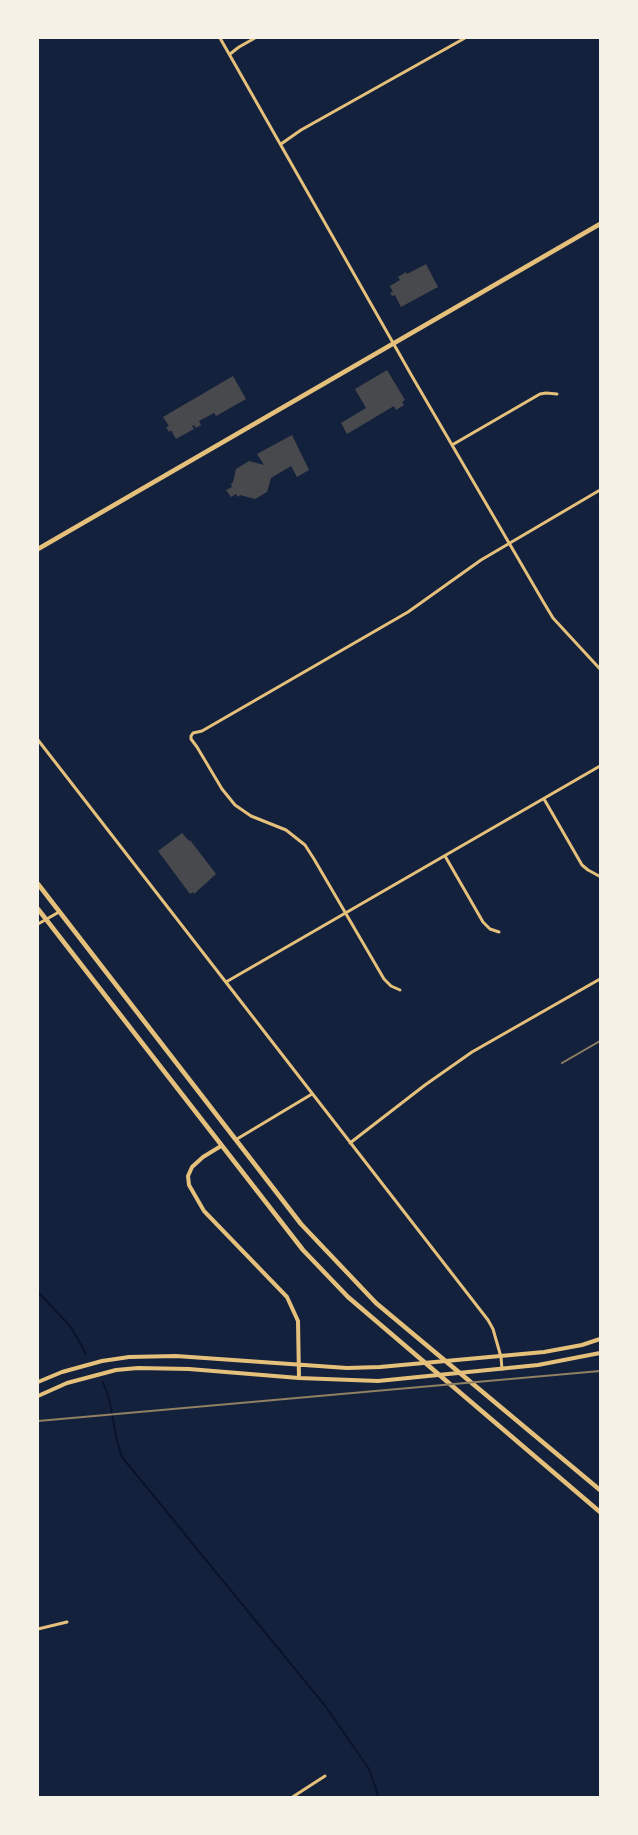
<!DOCTYPE html>
<style>
body{margin:0}
#map{position:relative;width:638px;height:1835px;overflow:hidden;background:#14213d;font-family:Poppins,sans-serif}
canvas{display:block}
.frame{position:absolute;inset:0;border:39px solid #f6f1e7;pointer-events:none}
</style>
<div id="map">
<canvas width="638" height="1835"></canvas>
<div class="frame"></div>
</div>
<script>
const ctx = document.querySelector('canvas').getContext('2d');
ctx.lineJoin = 'round';
function poly(rows) {
  const path = new Path2D();
  for (const r of rows) {
    path.moveTo(r[0], r[1]);
    for (let i = 2; i < r.length; i += 2) path.lineTo(r[i], r[i + 1]);
  }
  return path;
}
function strokePath(path, color, width, dash) {
  ctx.strokeStyle = color;
  ctx.lineWidth = width;
  ctx.lineCap = dash ? 'butt' : 'round';
  ctx.setLineDash(dash || []);
  ctx.stroke(path);
}
function fillPath(path, color) {
  ctx.fillStyle = color;
  ctx.fill(path, 'evenodd');
}
const stream = poly([
 [38,1292,71,1327,86,1354],
 [103,1382,109,1398,117,1441,122,1457,326,1707,369,1769,379,1798]
]);
const building = poly([
 [426,264,438,287,401,307,395,295,392,296,390,293,393,292,390,286,400,280,398,277,406,272,407,274],
 [387,370,405,400,402,402,404,405,396,410,394,406,347,434,341,423,366,408,355,389],
 [233,376,246,399,216,416,214,413,199,421,201,425,196,428,194,425,192,426,194,429,176,439,171,430,169,432,166,427,169,426,163,417],
 [292,435,309,470,297,477,291,466,271,478,267,492,255,499,240,495,238,497,236,494,231,497,226,490,232,487,231,484,233,482,236,469,249,461,264,465,257,454],
 [182,833,189,841,190,840,216,874,194,894,193,892,190,894,158,851]
]);
const minor = poly([
 [220,38,413,378,544,603,553,618,600,669],
 [230,54,239,47,255,38],
 [281,144,301,130,465,38],
 [452,445,540,394,546,393,557,394],
 [38,740,488,1320,493,1329,501,1357,502,1369],
 [544,799,582,865,588,870,599,876],
 [445,856,483,922,490,929,499,932],
 [38,924,59,912],
 [226,982,600,766],
 [400,990,391,986,384,979,314,859,305,845,286,830,251,816,235,805,222,789,197,747,191,739,191,736,193,733,202,731,408,612,481,560,600,490],
 [237,1139,312,1094],
 [350,1143,425,1085,472,1052,600,979],
 [38,1629,67,1622],
 [291,1798,325,1776]
]);
const tertiary = poly([
 [221,1146,203,1157,192,1167,188,1176,189,1185,204,1211,287,1297,298,1321,299,1378],
 [38,1382,62,1372,102,1361,129,1357,176,1356,347,1368,380,1367,544,1352,582,1345,600,1339],
 [38,1396,67,1383,116,1370,138,1368,189,1369,299,1378,378,1381,538,1365,600,1353]
]);
const secondary = poly([
 [38,549,600,224],
 [38,884,301,1224,376,1303,600,1490],
 [38,909,303,1250,348,1297,600,1512]
]);
const rail = poly([
 [562,1063,600,1041],
 [38,1421,600,1371]
]);
strokePath(stream, '#0b132b', 2);
fillPath(building, '#48494c');
strokePath(minor, '#e5c07b', 3);
strokePath(tertiary, '#e5c07b', 4);
strokePath(secondary, '#e5c07b', 4.5);
strokePath(rail, '#918062', 2);
</script>
